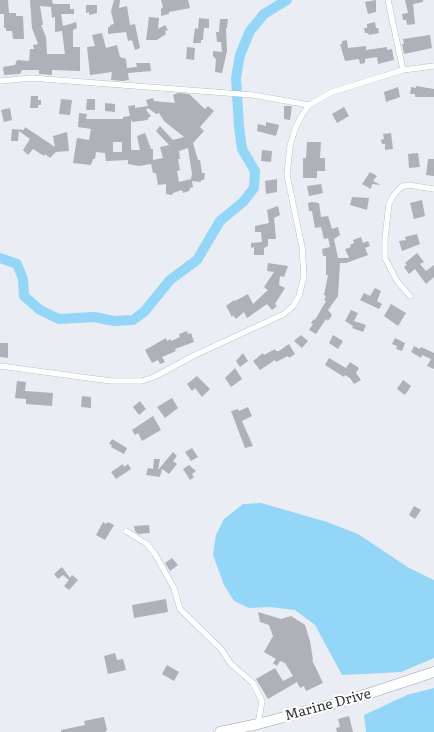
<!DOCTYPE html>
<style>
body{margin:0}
canvas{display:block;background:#eaedf3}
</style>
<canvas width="434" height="732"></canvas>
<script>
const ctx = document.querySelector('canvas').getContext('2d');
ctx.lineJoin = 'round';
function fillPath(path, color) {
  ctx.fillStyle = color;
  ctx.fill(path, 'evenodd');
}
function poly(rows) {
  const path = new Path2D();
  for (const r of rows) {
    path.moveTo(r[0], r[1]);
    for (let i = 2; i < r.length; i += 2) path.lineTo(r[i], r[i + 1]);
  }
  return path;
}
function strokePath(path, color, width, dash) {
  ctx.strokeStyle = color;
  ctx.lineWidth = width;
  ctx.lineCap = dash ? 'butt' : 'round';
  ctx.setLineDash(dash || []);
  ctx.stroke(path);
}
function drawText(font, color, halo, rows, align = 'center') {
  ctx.font = font + ' Literata,serif';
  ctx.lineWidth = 4;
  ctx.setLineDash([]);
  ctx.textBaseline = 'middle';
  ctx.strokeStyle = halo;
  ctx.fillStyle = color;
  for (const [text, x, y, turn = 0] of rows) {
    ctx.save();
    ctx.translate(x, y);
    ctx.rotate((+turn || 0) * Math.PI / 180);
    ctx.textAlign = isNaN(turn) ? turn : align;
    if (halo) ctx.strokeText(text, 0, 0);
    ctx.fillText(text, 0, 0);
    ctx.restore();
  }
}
const water = poly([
 [261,503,327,522,358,534,409,568,434,580,434,658,401,672,342,675,315,625,295,610,270,607,249,608,234,601,224,585,213,555,216,535,224,519,243,504],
 [434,688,434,732,366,732,364,715,407,695]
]);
const river = poly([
 [0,258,17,264,23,279,24,296,40,310,59,319,94,317,114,321,133,320,144,312,170,280,197,260,220,221,243,202,254,188,255,171,242,149,239,127,236,78,240,55,250,31,264,14,287,0]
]);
const building = poly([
 [0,0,8,0,9,13,16,13,16,16,23,16,24,39,13,39,12,31,6,31,6,28,4,28,4,14,0,14],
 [30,0,52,0,53,4,70,4,70,9,74,9,74,14,61,14,63,26,76,22,77,28,73,30,73,47,80,47,80,71,52,70,52,75,39,74,39,70,22,70,20,74,4,75,3,67,15,65,17,60,29,61,30,49,34,49,33,45,38,44,32,28],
 [40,6,51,7,52,18,55,17,55,32,62,31,65,54,47,54,46,37,41,25,43,25],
 [114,0,120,0,119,8,127,6,130,25,135,24,140,48,135,50,132,40,128,41,126,32,108,34,108,27,110,27,110,25,114,24,111,11],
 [161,0,188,0,190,8,169,12,169,14,161,16,161,9,163,7],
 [376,0,376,12,368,14,365,2],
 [405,0,423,0,423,2,413,4,415,24,407,25,406,20,403,20,402,14,408,13],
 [86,5,97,5,97,13,89,15,89,12,86,13],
 [149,17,159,18,158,29,165,25,168,30,165,31,166,34,157,40,146,40],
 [199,18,209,19,209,28,204,28,203,40,201,40,201,43,193,43,195,28,198,29],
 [220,19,228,19,227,28,226,28,227,51,222,73,215,72,216,59,213,56,213,51,222,52,221,42,217,42,216,32,219,32],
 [375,22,376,28,378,28,379,33,369,35,368,33,365,33,364,28,367,28,367,24],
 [102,33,106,48,117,45,120,57,126,59,127,68,137,67,136,63,150,63,151,71,128,73,129,80,123,81,111,80,112,72,90,75,87,47,95,46,92,35],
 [430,35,432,48,404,54,402,44,404,44,403,39],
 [347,40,348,48,366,46,366,50,387,47,387,50,392,49,394,60,378,64,377,57,365,59,365,63,360,64,359,59,345,61,340,44,342,44,342,41],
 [187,47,195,48,194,60,186,59],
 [416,86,434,89,434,97,415,97,415,94,410,94,411,87,416,88],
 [398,87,400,97,386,102,384,92],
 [178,93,189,94,205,109,208,106,214,111,200,127,204,131,193,143,198,160,200,160,202,173,205,173,204,180,201,180,201,182,192,181,193,187,190,188,189,191,183,193,182,190,173,193,172,195,166,194,166,184,158,185,156,173,153,173,151,164,139,166,128,164,128,160,106,161,105,153,96,152,95,159,93,159,91,165,73,163,77,138,89,140,91,129,78,127,79,113,87,114,86,119,123,119,123,117,130,116,128,106,135,105,135,108,148,106,146,100,153,98,154,101,175,103,173,95],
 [148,108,156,114,159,113,164,121,184,137,173,140,160,126,156,131,169,145,160,147,163,158,153,160,153,149,151,149,145,133,137,136,140,150,131,150,131,119,132,122,148,120,148,118,151,116,146,110],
 [113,142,122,142,122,152,113,152],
 [188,148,192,174,191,179,179,182,177,171,180,170,178,159,180,159,179,151],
 [31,96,38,96,38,100,41,100,41,105,38,105,38,108,30,108],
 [61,99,72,100,70,115,59,114],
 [87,99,95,99,95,110,86,110],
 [105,103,115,104,115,112,105,111],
 [284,106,292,106,290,120,284,119],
 [344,107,349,116,337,123,332,114],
 [10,108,12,120,4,122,1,110],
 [266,122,279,125,276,136,257,131,258,124,266,126],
 [25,127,55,147,53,136,67,132,69,151,56,152,50,158,45,154,44,156,33,149,28,155,23,150,30,139,19,131,18,141,11,141,12,129,24,130],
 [391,133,393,149,385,150,385,144,382,144,381,140,384,139,383,134],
 [307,142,321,142,320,158,325,158,325,171,317,171,317,178,303,178,303,158,306,158],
 [262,150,272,151,271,162,261,161],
 [418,153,420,167,409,168,408,154],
 [428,159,434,159,434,176,426,175],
 [370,172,377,176,373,181,381,185,372,184,371,189,362,184],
 [277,179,277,192,266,194,265,181],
 [321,184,323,193,309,196,307,186],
 [352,197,369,198,367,210,350,205],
 [422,200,425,216,414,219,410,203],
 [312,202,319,203,321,217,328,216,332,229,338,227,340,235,334,239,338,258,349,258,345,249,351,247,350,245,354,243,353,240,361,237,363,243,368,241,370,246,365,248,368,255,346,263,340,263,338,296,328,310,332,315,328,321,326,319,316,334,309,330,313,324,311,323,314,319,315,320,326,301,324,300,326,296,324,295,328,275,326,275,326,256,323,256,322,249,330,247,328,238,324,239,321,227,315,228,312,211,309,211,308,203],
 [278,206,280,215,274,218,276,239,268,239,268,246,264,248,264,255,254,255,254,247,251,248,251,243,262,242,261,232,255,232,255,226,269,223,267,210],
 [417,234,420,244,402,251,399,241,406,240,405,237],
 [417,253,424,262,420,264,426,271,434,265,434,277,426,284,415,269,409,274,404,267,407,265,405,263],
 [268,263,288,266,284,277,280,276,279,285,285,288,275,304,277,306,272,310,267,304,247,318,244,312,236,319,233,315,232,317,226,306,234,300,235,301,248,294,253,304,268,290,264,287,274,272,267,271],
 [375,288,381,291,377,301,382,304,379,309,360,300,364,293,370,296],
 [391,304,406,313,398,326,384,316],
 [351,310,358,313,354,321,366,325,363,332,352,328,353,326,345,321],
 [187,331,188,334,191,333,194,342,175,349,176,351,162,357,165,362,160,364,158,360,152,363,145,350,166,338,167,341,171,339,171,341,180,337,179,334],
 [301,335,308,341,302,348,294,341],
 [333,335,343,341,338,349,329,343],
 [395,338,405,343,402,351,396,349,397,346,392,344],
 [0,343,8,343,8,358,0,357],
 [289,344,295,354,289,358,288,356,276,362,275,360,260,370,253,361,263,353,264,355,275,349,276,351,279,351],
 [414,346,420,349,421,347,434,353,434,369,427,366,431,359,422,355,421,358,411,352],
 [243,353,248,361,240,367,236,361],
 [329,358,346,368,350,362,359,368,356,373,361,380,354,384,350,378,345,375,344,377,325,365],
 [235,368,242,379,231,387,225,378],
 [197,376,210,389,202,397,195,388,192,391,187,384],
 [403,380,411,386,405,395,397,389],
 [17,381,26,382,25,391,53,393,52,406,26,404,26,399,15,398],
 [82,396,91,397,91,408,81,407],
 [172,398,178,408,165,418,157,407],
 [140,401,146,409,139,415,133,407],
 [248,407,252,416,242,421,253,446,245,448,231,411,238,409,239,411],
 [153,416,161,430,142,441,138,433,135,435,132,430],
 [112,439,127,448,124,454,111,447,112,445,109,444],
 [192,448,198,457,191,461,185,452],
 [173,452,177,456,173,461,177,464,169,474,162,469,160,477,146,475,148,468,153,469,154,459,160,459,158,470],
 [123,464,124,467,128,464,131,469,116,479,111,472],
 [189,465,196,471,192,474,194,477,190,480,183,469],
 [414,506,421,510,415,519,409,515],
 [103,522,106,524,108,522,114,525,105,540,96,535],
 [149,525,150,533,138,534,135,531,134,526],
 [172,558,178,565,170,571,165,563],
 [62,567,70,578,72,575,78,580,69,590,64,586,69,580,63,575,58,579,54,574],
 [166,599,168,612,134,618,132,605],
 [258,612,281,619,291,616,305,625,310,641,313,660,312,660,323,683,306,691,304,686,300,688,297,682,268,699,256,679,275,668,283,681,293,676,285,663,280,661,277,666,273,663,276,659,264,652,273,636,269,625,260,622],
 [115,653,117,660,123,659,126,670,108,674,104,656],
 [167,665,179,672,174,681,162,674],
 [349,716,353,732,337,732,336,728,340,727,338,719],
 [104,717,107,730,105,732,61,732,61,730,85,725,84,721]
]);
const street = poly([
 [388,0,403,70],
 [0,81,31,78,253,95,309,105],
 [410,296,397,281,385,258,385,238,389,204,393,196,401,187,408,185,434,189],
 [0,366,111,381,142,381,154,377,195,355,284,314,293,306,299,296,304,276,302,247,287,175,290,146,295,129,302,115,309,105,332,92,403,70,434,66],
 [126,531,147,544,155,554,174,588,180,609,221,649,231,664,253,683,262,701,258,724]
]);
const highway = poly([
 [220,732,258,724,352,699,434,672]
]);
const streetNames = [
 ["Marine Drive",328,705,-15]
];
fillPath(water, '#93d6f7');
strokePath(river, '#93d6f7', 10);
fillPath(building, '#aeb1b7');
strokePath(street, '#9fa2a7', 6);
strokePath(highway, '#9fa2a7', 11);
strokePath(street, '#fff', 5.5);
strokePath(highway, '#fff', 10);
drawText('14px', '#333436', '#fff', streetNames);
</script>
